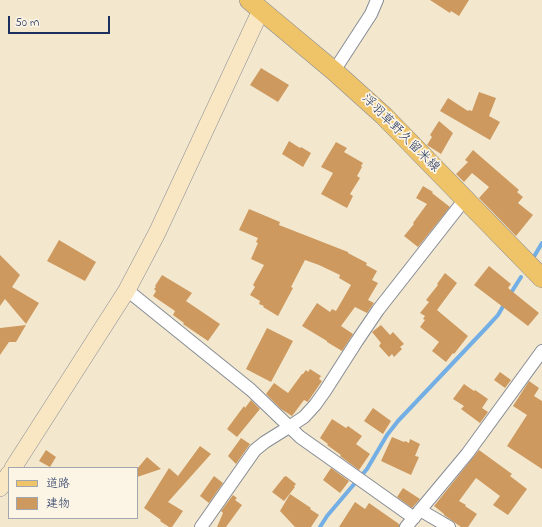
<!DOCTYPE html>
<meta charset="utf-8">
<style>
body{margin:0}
#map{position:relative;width:542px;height:527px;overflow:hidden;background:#f3e8ce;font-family:"Indie Flower","Klee One",sans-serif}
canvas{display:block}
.legend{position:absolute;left:8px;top:467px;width:130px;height:52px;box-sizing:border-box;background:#fcf5e5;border:1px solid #a2a6af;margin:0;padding:5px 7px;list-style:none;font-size:12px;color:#1b2f5e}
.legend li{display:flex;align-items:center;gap:8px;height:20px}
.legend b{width:20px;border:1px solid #a2a6af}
.scale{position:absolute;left:8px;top:16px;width:102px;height:18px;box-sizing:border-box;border:2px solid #1b2f5e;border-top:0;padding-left:5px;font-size:12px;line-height:14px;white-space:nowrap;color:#1b2f5e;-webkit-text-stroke:3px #fcf5e5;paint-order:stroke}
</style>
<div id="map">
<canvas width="542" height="527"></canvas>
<ul class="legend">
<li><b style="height:5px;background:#efc469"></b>道路</li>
<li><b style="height:11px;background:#cd995f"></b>建物</li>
</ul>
<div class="scale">50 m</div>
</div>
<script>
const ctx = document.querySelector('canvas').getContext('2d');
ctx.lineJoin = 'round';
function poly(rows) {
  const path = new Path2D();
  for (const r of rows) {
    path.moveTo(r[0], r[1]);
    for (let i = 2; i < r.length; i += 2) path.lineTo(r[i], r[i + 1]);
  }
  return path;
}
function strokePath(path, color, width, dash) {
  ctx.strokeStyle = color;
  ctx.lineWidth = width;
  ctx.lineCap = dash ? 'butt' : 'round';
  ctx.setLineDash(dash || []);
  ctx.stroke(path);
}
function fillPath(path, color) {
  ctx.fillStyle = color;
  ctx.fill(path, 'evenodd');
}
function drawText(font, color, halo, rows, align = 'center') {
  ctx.font = font + ' "Indie Flower","Klee One",sans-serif';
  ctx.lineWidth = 3.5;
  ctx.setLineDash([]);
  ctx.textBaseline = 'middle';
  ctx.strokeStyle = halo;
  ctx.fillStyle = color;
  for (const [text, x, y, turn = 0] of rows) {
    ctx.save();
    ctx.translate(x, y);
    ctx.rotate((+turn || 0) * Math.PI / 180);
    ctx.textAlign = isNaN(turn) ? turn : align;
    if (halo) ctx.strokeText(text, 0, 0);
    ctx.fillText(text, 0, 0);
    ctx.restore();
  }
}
const stream = poly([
 [532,260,542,243],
 [509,296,521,277],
 [320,527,327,516,367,469,387,435,398,421,487,327,498,315,505,303]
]);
const building = poly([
 [430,0,469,0,459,16,451,11,450,13],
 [261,68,289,85,278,102,250,85],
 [479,92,496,98,489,116,500,122,490,140,440,111,448,98,468,111,469,110,472,111],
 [439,121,453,133,441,154,427,145,432,137,430,135],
 [289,141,300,148,301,147,311,153,303,167,282,154],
 [336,142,347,148,344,152,363,163,361,166,362,167,357,176,360,178,350,194,353,196,347,208,321,194,333,173,321,167],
 [473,150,519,190,517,192,523,197,518,203,533,215,516,236,479,198,489,187,472,173,464,182,456,174,468,162,465,160],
 [423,186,433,192,432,193,450,207,418,247,404,236,414,224,413,223,427,204,416,198],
 [249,209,280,222,279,225,348,252,348,253,367,263,366,265,377,271,372,280,378,283,368,300,374,303,367,313,355,307,341,326,353,334,342,351,327,342,327,341,302,326,317,303,330,312,332,309,336,311,351,285,339,278,340,275,319,265,305,260,291,287,293,288,278,316,263,307,264,306,259,304,260,301,250,295,255,287,253,285,264,265,251,259,258,243,256,242,258,238,239,230],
 [59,240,96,262,85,281,47,261],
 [0,255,20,275,12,287,39,303,26,324,5,299,0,306],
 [489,266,511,284,508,288,539,313,528,326,474,285],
 [445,273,457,283,437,310,468,336,454,354,453,353,446,362,432,351,439,342,420,327,425,320,423,319,425,316,420,313,429,302,426,300,438,285,437,284],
 [162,275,192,293,186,301,220,324,208,341,183,324,184,323,173,315,175,311,153,296,156,291,154,289,156,287,155,286],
 [26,325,16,342,9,342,0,355,0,328],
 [381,325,390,335,393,332,404,344,400,347,402,349,394,357,392,354,389,357,379,346,381,343,372,332],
 [267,328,293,341,271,382,246,369],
 [310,369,321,376,319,379,322,381,309,400,308,402,304,400,292,416,281,409,266,394,274,383,288,393,302,374,303,374,306,370,308,372],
 [500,372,511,380,505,388,494,380],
 [529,381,539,388,534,396,542,401,542,469,507,446,527,415,513,406],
 [464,384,474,391,475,390,488,399,482,408,488,412,480,423,461,409,464,406,453,399],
 [251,400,260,409,237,437,227,429,244,406,245,408],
 [373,408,391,421,383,434,364,421],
 [332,419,346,428,348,426,362,436,356,444,370,454,359,470,340,456,341,455,327,445,328,444,320,438],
 [392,437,404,442,405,441,409,443,410,439,420,444,415,456,419,457,411,475,381,461],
 [241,438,250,444,236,464,228,456],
 [200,446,211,454,168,502,183,511,172,527,169,527,160,521,161,520,144,508,169,468,178,476],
 [46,450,56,457,50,467,39,461],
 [479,450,512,474,510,476,527,489,508,515,493,505,500,496,476,478,459,501,466,505,465,506,477,514,468,527,461,527,444,515,444,514,434,506],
 [147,457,161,469,137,477,137,469],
 [331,468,349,481,340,493,323,480],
 [214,476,223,483,209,503,200,496],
 [286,476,296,484,294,486,295,487,284,501,272,492,284,477],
 [403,488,420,499,412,508,397,497],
 [290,494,311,508,310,509,319,515,311,527,295,527,280,511],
 [233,495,237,498,235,500,242,505,226,527,217,527,223,513,221,511],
 [355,502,365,509,369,503,399,524,399,527,339,527]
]);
const street = poly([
 [334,71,371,14,377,0],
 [127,290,251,390,300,437,355,476,414,518],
 [420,510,449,527],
 [201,527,255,450,265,442,289,427,304,417,315,405,325,391,357,341,378,310,465,199],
 [406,527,467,454,542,351]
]);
const secondary = poly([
 [13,468,127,290,157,233,261,10],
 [0,488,9,474]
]);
const primary = poly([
 [249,0,334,71,384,116,542,278]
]);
const streetNames = [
 ["浮羽草野久留米線",400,134,45]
];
strokePath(stream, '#73aee4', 4);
fillPath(building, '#cd995f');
strokePath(street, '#878c96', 14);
strokePath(secondary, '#878c96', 18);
strokePath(primary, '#878c96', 20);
strokePath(street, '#fff', 12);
strokePath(secondary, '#f9e7c3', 17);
strokePath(primary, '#efc469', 19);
drawText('13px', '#1b2f5e', '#fcf5e5', streetNames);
</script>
